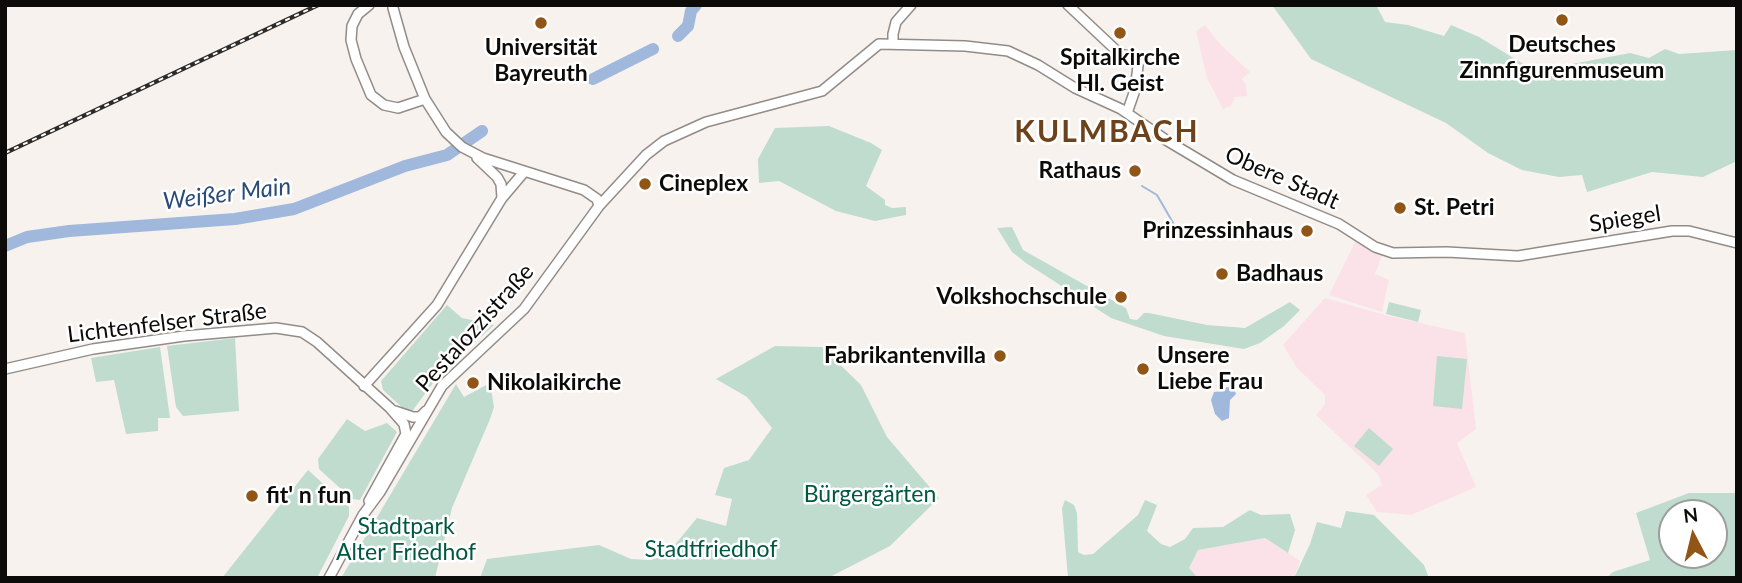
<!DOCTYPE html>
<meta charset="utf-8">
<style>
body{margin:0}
#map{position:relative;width:1742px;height:583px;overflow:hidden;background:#f8f2ee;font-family:Lato,sans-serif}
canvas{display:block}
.frame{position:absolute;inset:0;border:7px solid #0d0b0a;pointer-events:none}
.north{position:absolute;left:1658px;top:499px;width:70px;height:70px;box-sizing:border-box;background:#fff;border:2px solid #9e9d9d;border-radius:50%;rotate:353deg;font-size:19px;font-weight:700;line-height:28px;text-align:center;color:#0d0b0a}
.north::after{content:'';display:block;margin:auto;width:24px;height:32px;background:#915516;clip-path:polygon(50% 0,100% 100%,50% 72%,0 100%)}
</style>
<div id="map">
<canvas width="1742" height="583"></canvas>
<div class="frame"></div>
<div class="north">N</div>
</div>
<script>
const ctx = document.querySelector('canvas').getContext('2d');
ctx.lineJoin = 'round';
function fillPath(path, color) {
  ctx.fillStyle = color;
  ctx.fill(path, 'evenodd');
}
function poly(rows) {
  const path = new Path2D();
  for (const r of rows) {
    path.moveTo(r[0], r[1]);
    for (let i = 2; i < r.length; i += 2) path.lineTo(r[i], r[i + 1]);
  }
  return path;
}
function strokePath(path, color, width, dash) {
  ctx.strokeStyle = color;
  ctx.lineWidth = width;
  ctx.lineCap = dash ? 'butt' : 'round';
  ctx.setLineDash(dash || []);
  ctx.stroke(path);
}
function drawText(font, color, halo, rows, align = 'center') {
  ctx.font = font + ' Lato,sans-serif';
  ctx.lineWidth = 5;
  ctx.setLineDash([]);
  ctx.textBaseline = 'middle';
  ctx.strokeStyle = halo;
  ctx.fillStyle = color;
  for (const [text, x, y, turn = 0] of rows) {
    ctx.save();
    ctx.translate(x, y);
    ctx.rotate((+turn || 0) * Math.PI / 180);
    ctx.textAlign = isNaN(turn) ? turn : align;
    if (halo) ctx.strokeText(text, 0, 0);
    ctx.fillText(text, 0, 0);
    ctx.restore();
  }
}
const education = poly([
 [1205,25,1221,45,1250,72,1242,79,1246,84,1247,96,1235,97,1231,106,1223,109,1207,78,1196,31],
 [1356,240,1383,253,1375,274,1389,280,1382,312,1329,295],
 [1325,298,1385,315,1465,333,1476,429,1457,443,1476,487,1411,515,1377,512,1366,495,1382,485,1378,474,1316,415,1325,404,1325,395,1297,368,1283,345],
 [1265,538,1300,561,1294,578,1198,578,1189,568,1198,550]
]);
const green = poly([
 [1272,5,1376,5,1385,22,1408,25,1444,36,1451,25,1479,37,1535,71,1630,53,1649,58,1665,49,1679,54,1737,50,1737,161,1703,177,1652,172,1587,192,1582,175,1559,177,1522,170,1488,153,1446,123,1311,59],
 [829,126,871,143,882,150,866,186,885,200,885,205,892,208,906,207,906,215,875,221,836,211,779,181,759,183,758,159,775,128],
 [1012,227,1023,250,1126,308,1130,319,1137,320,1144,313,1149,313,1207,325,1245,328,1290,302,1300,310,1284,326,1260,343,1244,349,1164,336,1111,318,1026,263,1012,252,997,228],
 [1389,302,1421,310,1418,322,1386,314],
 [447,305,462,318,494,325,439,375,413,410,406,411,383,390,381,381],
 [235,338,239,411,183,416,176,407,167,346],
 [775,346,822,347,861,385,887,437,939,498,890,546,828,578,480,578,487,559,599,545,631,559,648,560,658,558,673,547,697,518,726,526,732,499,715,495,724,468,749,460,772,428,747,397,716,379],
 [160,347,170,418,158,418,158,431,126,434,114,380,96,382,91,358],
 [1437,356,1467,359,1462,409,1433,406],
 [490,383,494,407,490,419,452,508,435,578,341,578,456,384,464,397],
 [347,419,365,431,387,423,397,432,360,500,352,499,319,469,318,459],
 [1369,428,1393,449,1379,466,1354,446],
 [308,470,349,507,349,516,317,578,222,578],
 [1689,493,1737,493,1737,578,1606,578,1613,572,1650,560,1636,513],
 [1672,513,1714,513,1714,555,1672,555],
 [1065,500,1074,505,1077,513,1078,552,1084,555,1093,554,1138,515,1145,500,1157,505,1147,531,1161,544,1170,547,1185,539,1193,528,1223,527,1250,510,1261,515,1290,514,1295,530,1288,553,1265,538,1198,550,1189,568,1198,578,1068,578,1062,508],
 [1346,511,1374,515,1424,565,1429,578,1294,578,1310,544,1317,522,1341,528]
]);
const water = poly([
 [1227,387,1234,388,1236,394,1230,400,1229,418,1222,421,1215,414,1211,400,1214,392,1223,391]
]);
const stream = poly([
 [1142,186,1157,195,1176,228,1193,238]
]);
const river = poly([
 [678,36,688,26,691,11,696,5],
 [593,79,653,49],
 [5,246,27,237,69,231,235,219,294,209,405,166,447,155,482,131]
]);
const minor = poly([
 [369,5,358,14,352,26,351,40,356,59,371,95,384,105,398,108,425,99],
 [1068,5,1120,54,1139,58,1135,90,1127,113],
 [393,8,404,47,425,99,446,132,462,147,483,158,584,190,597,199,599,206],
 [893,43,893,34,896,22,911,5],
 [477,158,497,177,501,184,502,198],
 [5,369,93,349,184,336,276,328,302,332,317,342,390,408,404,424,406,434,369,501],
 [364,386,437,305,502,198,524,172],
 [395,411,413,417,420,417,426,411],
 [329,578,363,515,380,492,442,386,524,309,599,206,646,155,664,141,706,122,822,91,879,44,965,46,1008,51,1038,65,1075,88,1121,109,1166,140,1233,180,1339,224,1375,247,1393,253,1447,252,1518,256,1672,231,1689,231,1737,243]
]);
const rail = poly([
 [5,153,318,5]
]);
const markers = [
 [1562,20,7,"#915516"],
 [541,23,7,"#915516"],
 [1120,33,7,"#915516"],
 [1135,171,7,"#915516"],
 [645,184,7,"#915516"],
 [1400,208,7,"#915516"],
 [1307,231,7,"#915516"],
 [1222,274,7,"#915516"],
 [1121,297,7,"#915516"],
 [1000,356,7,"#915516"],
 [1143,369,7,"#915516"],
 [473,383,7,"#915516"],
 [252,496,7,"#915516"]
];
const poiNames = [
 ["Deutsches",1562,45,"center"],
 ["Zinnfigurenmuseum",1562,71,"center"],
 ["Universität",541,48,"center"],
 ["Bayreuth",541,74,"center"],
 ["Spitalkirche",1120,58,"center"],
 ["Hl. Geist",1120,84,"center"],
 ["Rathaus",1121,171,"right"],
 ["Cineplex",659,184],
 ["St. Petri",1414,208],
 ["Prinzessinhaus",1293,231,"right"],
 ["Badhaus",1236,274],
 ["Volkshochschule",1107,297,"right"],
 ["Fabrikantenvilla",986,356,"right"],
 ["Unsere",1157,356],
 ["Liebe Frau",1157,382],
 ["Nikolaikirche",487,383],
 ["fit' n fun",266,496]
];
const streetNames = [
 ["Obere Stadt",1282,178,24],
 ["Spiegel",1625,219,-9],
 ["Lichtenfelser Straße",167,323,-7],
 ["Pestalozzistraße",475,328,-48]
];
const parkNames = [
 ["Bürgergärten",870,495],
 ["Stadtpark",406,527],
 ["Alter Friedhof",406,553],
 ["Stadtfriedhof",711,550]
];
const waterNames = [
 ["Weißer Main",227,194,-7]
];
const districtNames = [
 ["KULMBACH",1107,132]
];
fillPath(education, '#fbe2e9');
fillPath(green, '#bfdcce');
fillPath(water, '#9fb8db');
strokePath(stream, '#9fb8db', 2);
strokePath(river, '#9fb8db', 12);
strokePath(minor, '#928c89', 12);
strokePath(minor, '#fff', 9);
strokePath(rail, '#2d2b29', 4.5);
strokePath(rail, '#fff', 2, [5]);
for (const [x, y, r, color] of markers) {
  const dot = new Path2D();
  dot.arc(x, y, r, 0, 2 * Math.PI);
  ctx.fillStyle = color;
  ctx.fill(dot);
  strokePath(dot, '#fff', 2.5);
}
drawText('bold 23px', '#0d0b0a', '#fff', poiNames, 'left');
drawText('23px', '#0d0b0a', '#fff', streetNames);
drawText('23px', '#00583e', '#fff', parkNames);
drawText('italic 24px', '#294b79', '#fff', waterNames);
ctx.letterSpacing = '2px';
drawText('bold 30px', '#6d421a', '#fff', districtNames);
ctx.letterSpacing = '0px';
</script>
